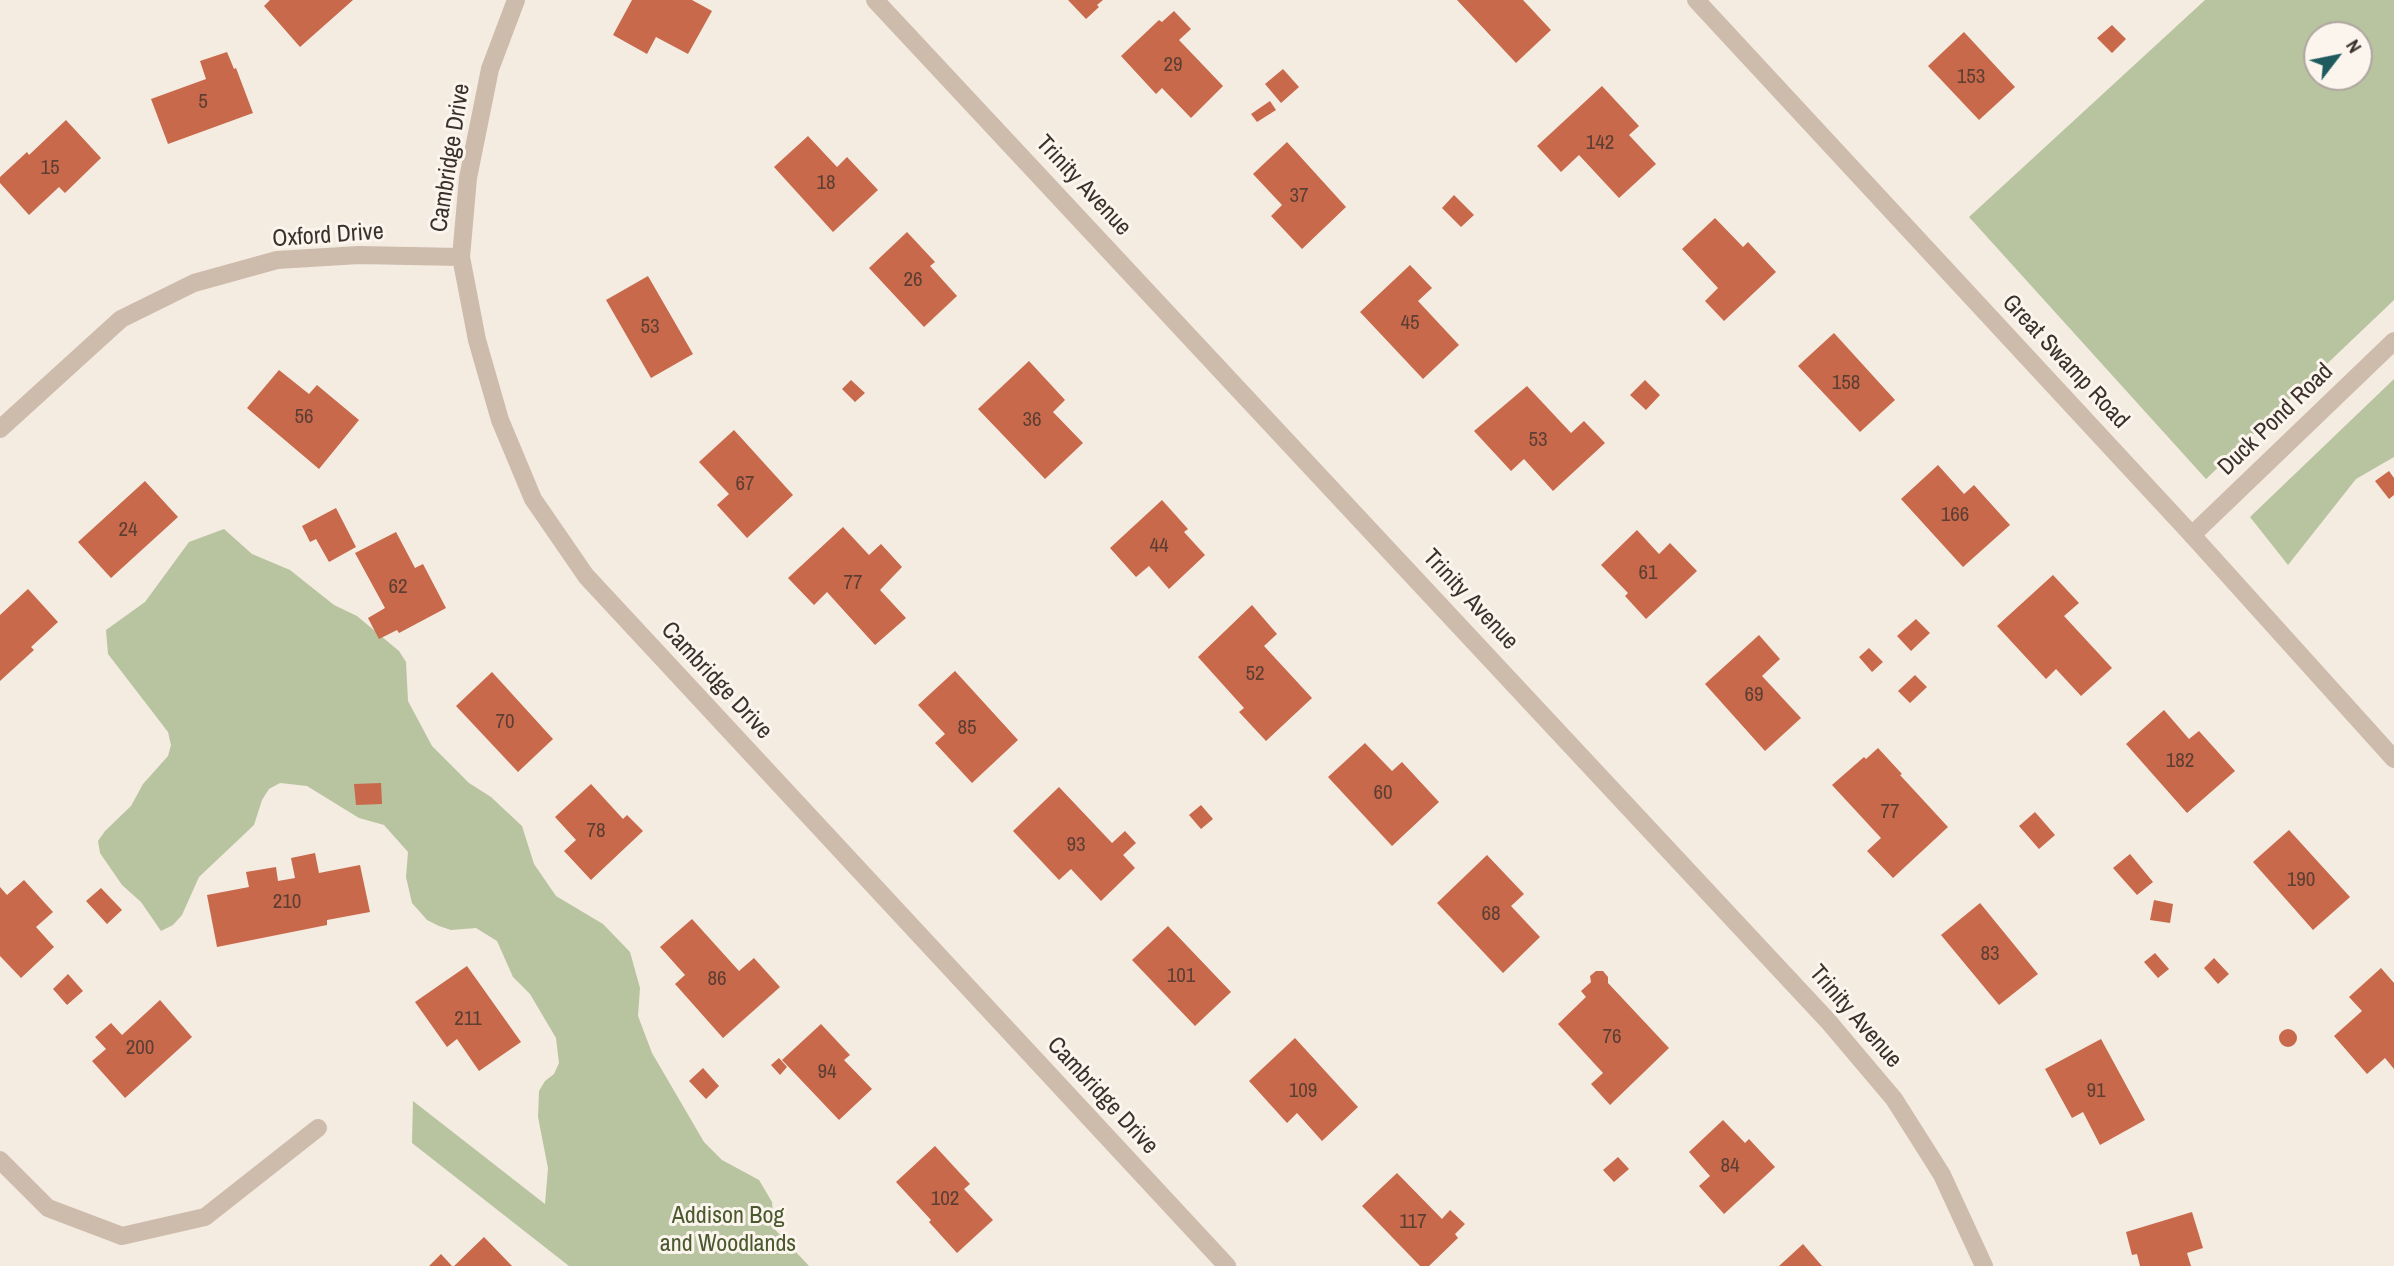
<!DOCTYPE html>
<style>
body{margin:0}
#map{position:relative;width:2394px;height:1266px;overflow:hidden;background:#f4ebe1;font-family:"Archivo Narrow",sans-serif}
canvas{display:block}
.north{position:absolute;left:2303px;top:21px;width:70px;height:70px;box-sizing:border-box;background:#fbf5ee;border:2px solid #aea6a0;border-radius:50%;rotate:58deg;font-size:19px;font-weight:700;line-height:28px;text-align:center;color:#3b302b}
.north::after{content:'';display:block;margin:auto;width:24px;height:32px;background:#1f5a5e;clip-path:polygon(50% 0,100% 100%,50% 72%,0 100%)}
</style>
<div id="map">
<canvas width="2394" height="1266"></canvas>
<div class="north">N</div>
</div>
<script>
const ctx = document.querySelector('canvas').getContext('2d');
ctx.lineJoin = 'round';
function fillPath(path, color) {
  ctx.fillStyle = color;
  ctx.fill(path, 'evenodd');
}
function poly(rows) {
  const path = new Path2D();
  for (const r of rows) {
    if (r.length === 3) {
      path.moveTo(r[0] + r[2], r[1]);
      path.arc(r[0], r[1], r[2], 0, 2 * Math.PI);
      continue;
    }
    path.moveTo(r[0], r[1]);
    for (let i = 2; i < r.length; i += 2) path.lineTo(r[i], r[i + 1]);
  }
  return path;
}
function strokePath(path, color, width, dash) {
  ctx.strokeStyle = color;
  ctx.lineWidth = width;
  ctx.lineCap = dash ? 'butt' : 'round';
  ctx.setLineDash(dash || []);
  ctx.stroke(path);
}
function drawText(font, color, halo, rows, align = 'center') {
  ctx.font = font + ' "Archivo Narrow",sans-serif';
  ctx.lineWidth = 6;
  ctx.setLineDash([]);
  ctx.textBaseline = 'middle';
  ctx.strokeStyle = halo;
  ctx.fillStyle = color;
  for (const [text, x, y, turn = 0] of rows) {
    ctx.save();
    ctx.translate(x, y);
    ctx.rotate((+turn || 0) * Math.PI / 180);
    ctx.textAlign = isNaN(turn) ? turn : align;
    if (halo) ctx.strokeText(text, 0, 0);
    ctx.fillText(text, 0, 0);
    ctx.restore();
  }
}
const green = poly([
 [2205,0,2394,0,2394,300,2206,479,1969,217],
 [2317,35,2359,35,2359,77,2317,77],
 [2394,379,2394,457,2356,479,2288,565,2250,517],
 [224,529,252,554,290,570,334,605,357,616,399,651,406,662,408,701,432,746,469,783,491,797,522,826,534,864,556,896,603,924,630,952,640,988,638,1016,652,1053,704,1142,722,1160,759,1180,772,1202,773,1215,768,1222,809,1266,569,1266,412,1143,413,1101,545,1204,548,1168,538,1117,539,1091,545,1081,554,1074,559,1063,556,1038,530,994,513,977,497,941,476,928,451,930,439,926,427,920,412,903,406,877,408,852,384,825,359,818,307,786,280,783,269,789,262,800,254,825,199,877,182,915,173,925,161,931,141,902,122,885,100,853,98,841,105,831,131,806,143,784,168,756,171,745,168,732,108,654,106,630,145,602,189,542]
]);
const building = poly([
 [270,0,353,0,300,47,264,6],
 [632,0,692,0,712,11,688,54,656,37,647,54,613,35],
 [1068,0,1103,0,1097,5,1099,7,1086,19],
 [1457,0,1523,0,1551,30,1516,63],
 [1174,11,1191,29,1179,40,1223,86,1191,118,1162,88,1156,94,1121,56,1159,20,1162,22],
 [2112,25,2126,39,2112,53,2097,38],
 [1964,32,2015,87,1979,120,1928,66],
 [227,52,234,69,236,68,253,113,168,144,151,99,206,79,200,61],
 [1283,69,1299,87,1281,103,1265,84],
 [1602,86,1639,126,1629,135,1656,164,1619,198,1579,155,1561,172,1537,146],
 [1270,101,1276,110,1257,122,1251,114],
 [66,120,101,158,65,193,59,187,29,215,0,183,0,177,27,152,29,155],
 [808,136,837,167,847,157,878,190,833,232,774,167],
 [1287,142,1346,207,1302,249,1271,216,1282,205,1253,174],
 [1454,195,1474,215,1461,227,1442,208],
 [1715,218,1743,247,1748,242,1776,272,1724,321,1705,301,1718,288,1682,249],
 [907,232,935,262,930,266,957,296,924,327,869,268],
 [1410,265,1432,288,1418,301,1459,345,1423,379,1360,312],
 [648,276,693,354,651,378,606,300],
 [1834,333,1895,400,1860,432,1798,366],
 [1029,361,1065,400,1053,412,1083,443,1045,479,978,409],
 [279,370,309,394,317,385,359,420,319,469,247,408],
 [851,380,865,393,855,402,842,389],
 [1645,380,1660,395,1646,410,1630,395],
 [1527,386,1571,433,1584,421,1605,443,1553,491,1524,459,1511,471,1474,431],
 [734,430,793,495,747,538,717,505,729,494,699,462],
 [1938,465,1964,494,1974,485,2010,525,1963,567,1901,499],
 [2389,471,2394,478,2394,495,2389,499,2375,481],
 [145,481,178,517,111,578,78,542],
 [1162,500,1188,529,1184,532,1205,555,1169,589,1149,566,1136,577,1110,548],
 [336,508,356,547,329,562,316,539,310,542,302,526],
 [843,527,869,555,881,544,902,567,880,590,906,618,875,645,827,592,814,605,788,578],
 [1637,530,1659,554,1670,543,1697,571,1646,619,1625,596,1628,593,1601,565],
 [396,532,415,568,423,564,446,608,399,633,397,630,379,639,368,618,385,608,355,553],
 [2053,575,2079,603,2064,616,2112,668,2081,696,2056,669,2046,679,1997,626],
 [28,589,58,622,31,647,34,650,0,681,0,615],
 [1252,605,1277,634,1264,646,1312,698,1266,741,1239,712,1244,708,1198,657],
 [1916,619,1930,633,1911,651,1897,636],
 [1759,635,1780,659,1762,676,1801,718,1765,751,1705,684],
 [1869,648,1883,662,1872,672,1859,657],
 [955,671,1018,740,972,783,935,743,945,734,918,705],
 [492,672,553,739,518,772,456,706],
 [1915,675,1927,687,1910,703,1898,691],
 [2164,710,2189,739,2199,731,2235,771,2187,813,2126,744],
 [1365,743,1392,771,1402,762,1439,802,1392,846,1328,777],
 [1878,748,1902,774,1900,775,1948,827,1893,878,1867,851,1881,838,1832,785,1864,757,1866,759],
 [381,783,382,804,356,805,354,784],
 [591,784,623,819,627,815,643,831,591,880,564,851,576,840,555,817],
 [1059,787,1112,843,1125,831,1136,843,1123,855,1135,868,1101,901,1071,869,1059,880,1013,831],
 [1201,805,1213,819,1201,829,1189,815],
 [2035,812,2055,835,2039,849,2019,826],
 [2289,830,2350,897,2313,930,2253,862],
 [315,853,319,873,360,865,370,912,327,920,327,925,217,947,207,895,249,887,246,872,276,867,278,881,295,878,291,858],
 [2130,854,2153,882,2137,895,2113,868],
 [1487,855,1524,894,1511,906,1540,937,1503,973,1437,903],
 [24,880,53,912,36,927,54,947,21,978,0,956,0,887,7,895],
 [101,888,122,910,107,924,86,901],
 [2154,900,2173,904,2170,923,2150,920],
 [1980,903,2038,974,1999,1005,1941,935],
 [692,919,739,971,754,958,780,987,723,1038,675,984,685,975,660,947],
 [1168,926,1231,992,1195,1026,1132,960],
 [2155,953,2169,969,2158,978,2144,962],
 [2214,958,2229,974,2218,984,2204,968],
 [467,966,521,1042,479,1071,457,1039,447,1047,415,1002],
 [2381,968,2394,983,2394,1069,2385,1058,2367,1074,2334,1036,2362,1011,2349,997],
 [1596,971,1603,971,1608,977,1608,983,1669,1048,1610,1105,1591,1084,1603,1073,1558,1024,1586,997,1581,991,1591,982,1590,976],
 [68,974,83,991,67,1005,53,989],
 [160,1000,192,1037,125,1098,92,1061,106,1049,95,1037,111,1023,122,1035],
 [821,1024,850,1055,844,1060,872,1089,839,1120,782,1060],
 [2288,1038,9],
 [1295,1038,1358,1107,1322,1141,1297,1113,1287,1123,1249,1081],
 [2101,1039,2145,1120,2100,1145,2083,1112,2072,1118,2045,1069],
 [779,1058,787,1067,780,1075,771,1065],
 [703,1068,719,1086,706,1099,689,1081],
 [1723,1120,1745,1143,1749,1139,1775,1167,1724,1214,1699,1186,1710,1176,1689,1152],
 [935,1146,970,1184,964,1189,993,1220,957,1253,929,1222,931,1220,896,1182],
 [1618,1157,1629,1169,1614,1182,1603,1170],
 [1397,1173,1442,1219,1450,1210,1465,1224,1455,1234,1458,1238,1429,1266,1420,1266,1362,1206],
 [2192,1212,2203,1248,2187,1253,2191,1266,2140,1266,2137,1254,2132,1255,2126,1232],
 [484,1237,512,1266,454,1266],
 [1803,1244,1822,1266,1779,1266],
 [441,1254,452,1266,429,1266]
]);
const minor = poly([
 [516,0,490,69,468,178,461,257,477,340,500,420,533,499,586,576,1227,1266],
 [875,0,1828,1021,1894,1099,1932,1159,1942,1175,1984,1266],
 [0,429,121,319,194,283,277,260,359,255,461,257],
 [2192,535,2394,341],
 [0,1160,48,1208,122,1236,205,1217,318,1128]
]);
const tertiary = poly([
 [1696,0,2192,535,2394,759]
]);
const numberNames = [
 ["29",1173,65],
 ["153",1971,77],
 ["5",203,102],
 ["142",1600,143],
 ["15",50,168],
 ["18",826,183],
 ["37",1299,196],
 ["26",913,280],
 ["45",1410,323],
 ["53",650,327],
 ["158",1846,383],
 ["56",304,417],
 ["36",1032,420],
 ["53",1538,440],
 ["67",745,484],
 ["166",1955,515],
 ["24",128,530],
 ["44",1159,546],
 ["61",1648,573],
 ["77",853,583],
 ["62",398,587],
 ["52",1255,674],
 ["69",1754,695],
 ["70",505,722],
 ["85",967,728],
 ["182",2180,761],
 ["60",1383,793],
 ["77",1890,812],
 ["78",596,831],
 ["93",1076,845],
 ["190",2301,880],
 ["210",287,902],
 ["68",1491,914],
 ["83",1990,954],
 ["101",1181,976],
 ["86",717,979],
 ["211",468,1019],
 ["76",1612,1037],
 ["200",140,1048],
 ["94",827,1072],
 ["109",1303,1091],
 ["91",2096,1091],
 ["84",1730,1166],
 ["102",945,1199],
 ["117",1413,1222]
];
const streetNames = [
 ["Cambridge Drive",451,158,-81],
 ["Trinity Avenue",1083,186,47],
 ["Oxford Drive",328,236,-4],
 ["Great Swamp Road",2065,362,47],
 ["Duck Pond Road",2276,420,-44],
 ["Trinity Avenue",1470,600,47],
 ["Cambridge Drive",716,681,47],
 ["Trinity Avenue",1855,1017,49],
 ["Cambridge Drive",1102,1096,47]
];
const parkNames = [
 ["Addison Bog",728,1217],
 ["and Woodlands",728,1245]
];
fillPath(green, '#b8c4a0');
fillPath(building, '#c8694b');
strokePath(minor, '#cdbbac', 18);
strokePath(tertiary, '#cdbbac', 18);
drawText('21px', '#5e3e33', null, numberNames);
drawText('24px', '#3b302b', '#fbf5ee', streetNames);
drawText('24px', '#4a5a2e', '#fbf5ee', parkNames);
</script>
